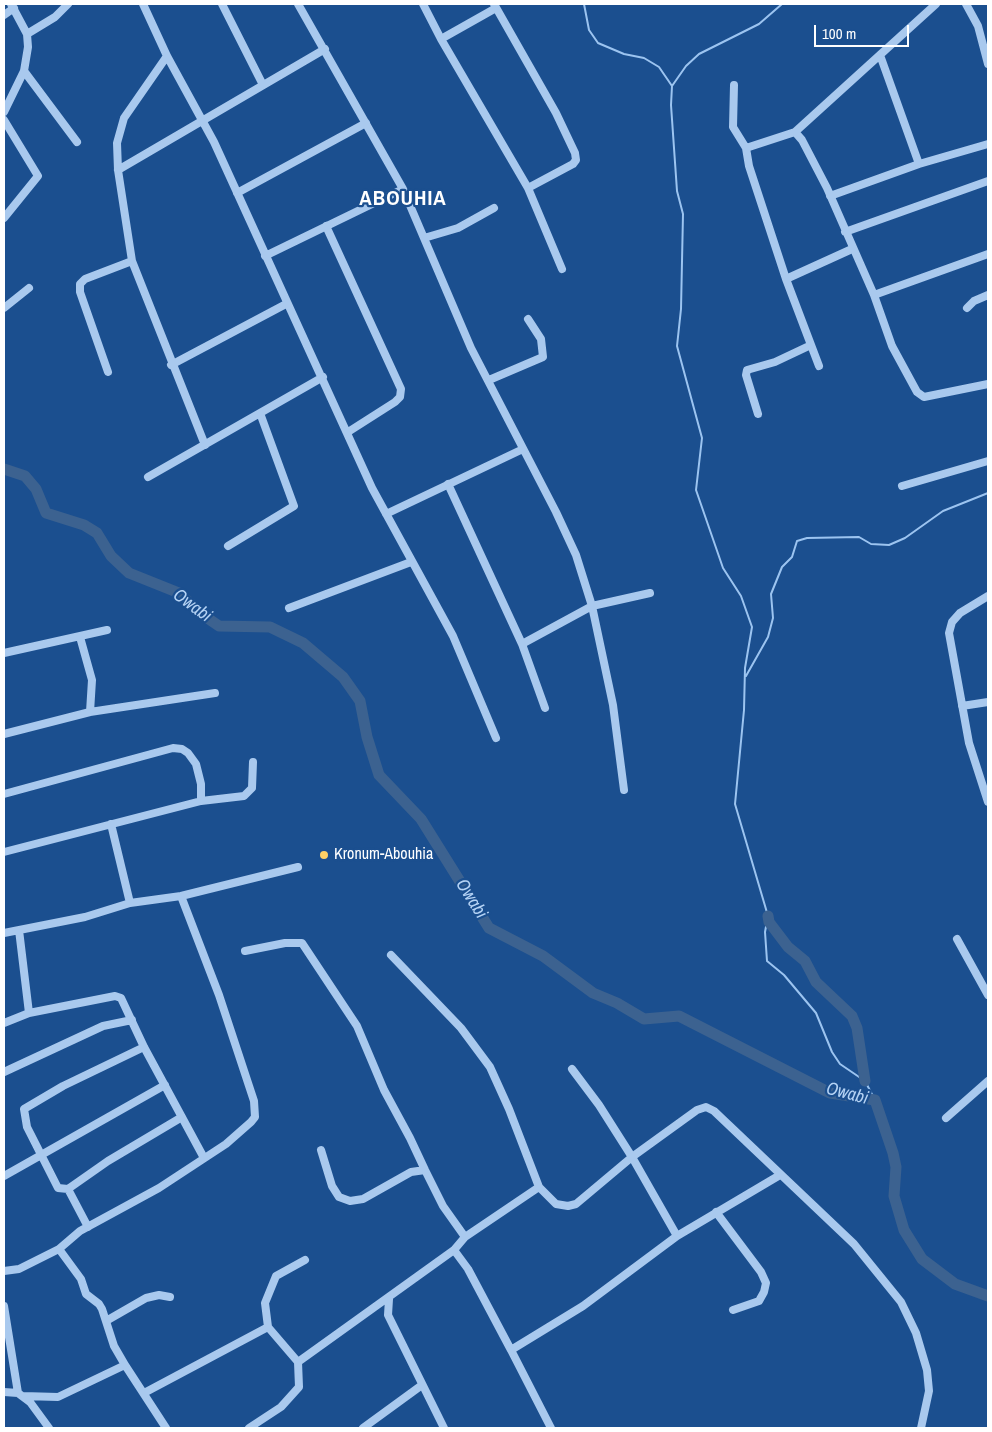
<!DOCTYPE html>
<style>
body{margin:0}
#map{position:relative;width:992px;height:1432px;overflow:hidden;background:#1b4f8f;font-family:"Archivo Narrow",sans-serif}
canvas{display:block}
.frame{position:absolute;inset:0;border:5px solid #fff;pointer-events:none}
.scale{position:absolute;left:814px;top:25px;width:95px;height:22px;box-sizing:border-box;border:2px solid #fff;border-top:0;padding-left:6px;font-size:15px;line-height:18px;white-space:nowrap;color:#fff;-webkit-text-stroke:4px #1b4f8f;paint-order:stroke}
</style>
<div id="map">
<canvas width="992" height="1432"></canvas>
<div class="frame"></div>
<div class="scale">100 m</div>
</div>
<script>
const ctx = document.querySelector('canvas').getContext('2d');
ctx.lineJoin = 'round';
function poly(rows) {
  const path = new Path2D();
  for (const r of rows) {
    path.moveTo(r[0], r[1]);
    for (let i = 2; i < r.length; i += 2) path.lineTo(r[i], r[i + 1]);
  }
  return path;
}
function strokePath(path, color, width, dash) {
  ctx.strokeStyle = color;
  ctx.lineWidth = width;
  ctx.lineCap = dash ? 'butt' : 'round';
  ctx.setLineDash(dash || []);
  ctx.stroke(path);
}
function drawText(font, color, halo, rows, align = 'center') {
  ctx.font = font + ' "Archivo Narrow",sans-serif';
  ctx.lineWidth = 4.5;
  ctx.setLineDash([]);
  ctx.textBaseline = 'middle';
  ctx.strokeStyle = halo;
  ctx.fillStyle = color;
  for (const [text, x, y, turn = 0] of rows) {
    ctx.save();
    ctx.translate(x, y);
    ctx.rotate((+turn || 0) * Math.PI / 180);
    ctx.textAlign = isNaN(turn) ? turn : align;
    if (halo) ctx.strokeText(text, 0, 0);
    ctx.fillText(text, 0, 0);
    ctx.restore();
  }
}
const stream = poly([
 [584,4,589,30,598,43,624,54,644,58,659,67,672,86],
 [782,4,759,24,699,54,686,66,672,86,671,105,677,191,683,214,681,309,677,346,702,438,696,490,723,568,741,596,752,627,745,668,744,710,735,804,768,916,765,932,767,961,784,975,816,1013,832,1052,840,1064,865,1081,875,1100],
 [746,676,768,637,773,618,771,594,782,567,792,557,797,541,807,538,859,537,871,544,889,545,905,538,943,511,988,493]
]);
const river = poly([
 [4,469,25,476,36,489,46,513,84,525,97,533,111,556,129,573,179,593,203,615,219,626,270,627,303,643,343,677,360,701,367,737,379,775,421,819,489,928,543,956,593,993,617,1003,644,1019,679,1016,830,1093,875,1100,893,1153,896,1167,894,1196,904,1230,922,1259,955,1284,988,1296],
 [768,916,769,922,788,947,805,961,816,982,852,1016,857,1028,865,1081]
]);
const minor = poly([
 [143,4,167,56,214,142,372,488,453,636,496,738],
 [222,4,263,85],
 [298,4,403,189,471,348,556,512,576,555,592,606,613,705,624,790],
 [423,4,441,39,528,188,562,269],
 [494,4,556,113,575,153,576,160,573,164,528,188],
 [966,4,978,26,988,64],
 [4,15,14,8],
 [27,34,55,17,68,4],
 [441,39,496,8],
 [880,55,919,164],
 [167,56,124,118,117,143,118,170,132,261,205,445],
 [24,71,77,142],
 [734,85,733,127,746,148,749,166,786,279,819,366],
 [4,112,24,71,28,47,27,34,11,4],
 [4,120,38,176,4,218],
 [795,132,936,4],
 [746,148,795,132,802,140,827,188,874,295,892,346,917,392,924,397,988,384],
 [118,170,325,49],
 [237,193,366,123],
 [830,196,919,164,988,144],
 [326,226,401,389,400,397,395,402,348,432],
 [845,232,988,181],
 [424,238,458,228,494,208],
 [265,256,403,189],
 [786,279,852,249],
 [874,295,988,254],
 [4,308,29,288],
 [967,308,974,301,988,295],
 [171,365,286,304],
 [108,372,80,292,80,284,85,279,132,261],
 [489,380,543,357,541,339,528,319],
 [758,414,746,375,747,370,775,362,811,345],
 [148,477,323,377],
 [448,484,522,644,545,708],
 [902,486,988,461],
 [386,514,523,449],
 [228,546,294,506,260,413],
 [988,596,960,613,952,622,949,633,969,743,988,802],
 [289,608,411,562],
 [80,637,92,680,90,712],
 [522,644,592,606,650,593],
 [4,653,107,630],
 [962,706,988,702],
 [4,734,90,712,215,693],
 [4,794,173,748,182,749,188,753,196,764,201,784,201,801],
 [111,824,130,903],
 [4,852,201,801,244,796,252,788,253,762],
 [4,933,85,917,130,903,181,896,298,867],
 [957,939,988,995],
 [245,951,285,943,302,943,357,1026,384,1090,410,1138,425,1170,443,1206,465,1237],
 [391,955,461,1028,490,1067,509,1109,539,1187,556,1204,568,1206,576,1204,632,1157,697,1110,706,1107,714,1111,854,1244,901,1302,916,1333,927,1370,929,1391,921,1428],
 [29,1013,115,996,121,998,144,1047,204,1158],
 [4,1023,29,1013,19,930],
 [572,1069,599,1105,632,1157,677,1236],
 [4,1072,103,1026,132,1020],
 [946,1118,988,1081],
 [321,1150,332,1186,339,1197,350,1201,363,1199,411,1172,425,1170],
 [4,1176,165,1085],
 [68,1189,58,1188,27,1127,24,1109,63,1086,144,1047],
 [716,1212,761,1272,766,1283,764,1292,759,1301,733,1310],
 [88,1227,68,1189,108,1161,182,1117],
 [59,1249,81,1279,86,1294,99,1304,102,1309,114,1346,125,1365],
 [4,1271,19,1269,59,1249,80,1231,159,1188,226,1144,251,1122,255,1117,254,1101,219,995,181,896],
 [389,1299,388,1315,444,1428],
 [4,1306,18,1393],
 [106,1321,146,1298,159,1295,170,1297],
 [511,1350,468,1269,454,1250,465,1237,539,1187],
 [298,1362,268,1327,265,1303,276,1276,305,1260],
 [4,1392,18,1393,30,1402,49,1428],
 [144,1393,268,1327],
 [23,1396,58,1397,125,1365,166,1428],
 [249,1428,281,1407,299,1387,298,1362,454,1250],
 [363,1428,422,1385],
 [551,1428,511,1350,583,1306,677,1236,780,1175]
]);
const markers = [
 [324,855,5,"#ffd166"]
];
const poiNames = [
 ["Kronum-Abouhia",334,855]
];
const waterNames = [
 ["Owabi",192,606,36],
 ["Owabi",471,899,58],
 ["Owabi",847,1094,15]
];
const districtNames = [
 ["ABOUHIA",403,199]
];
strokePath(stream, '#9cc4f0', 2);
strokePath(river, '#3c6290', 11);
strokePath(minor, '#a9c9ee', 8);
for (const [x, y, r, color] of markers) {
  const dot = new Path2D();
  dot.arc(x, y, r, 0, 2 * Math.PI);
  ctx.fillStyle = color;
  ctx.fill(dot);
  strokePath(dot, '#1b4f8f', 2);
}
drawText('16px', '#fff', '#1b4f8f', poiNames, 'left');
drawText('italic 18px', '#b5d3f5', '#1b4f8f', waterNames);
ctx.letterSpacing = '1px';
drawText('bold 21px', '#fff', '#1b4f8f', districtNames);
ctx.letterSpacing = '0px';
</script>
